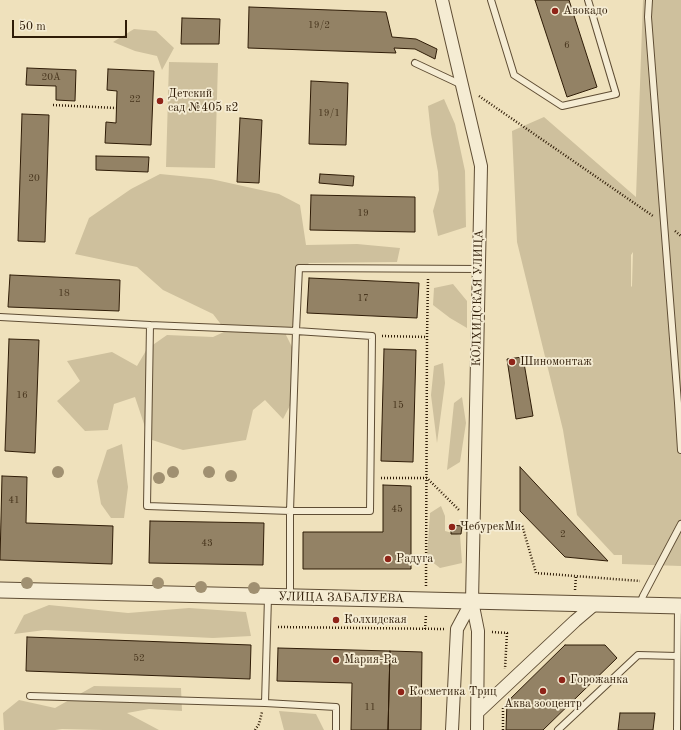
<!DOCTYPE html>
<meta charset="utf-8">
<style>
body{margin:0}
#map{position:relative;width:681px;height:730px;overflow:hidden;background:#efe1bc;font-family:"Old Standard TT",serif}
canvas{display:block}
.scale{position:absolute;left:12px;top:20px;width:115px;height:18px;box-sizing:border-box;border:2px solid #2f1c07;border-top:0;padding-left:5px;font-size:12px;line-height:14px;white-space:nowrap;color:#2f1c07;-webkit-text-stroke:3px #f5ecd3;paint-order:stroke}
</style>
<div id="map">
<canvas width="681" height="730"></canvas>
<div class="scale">50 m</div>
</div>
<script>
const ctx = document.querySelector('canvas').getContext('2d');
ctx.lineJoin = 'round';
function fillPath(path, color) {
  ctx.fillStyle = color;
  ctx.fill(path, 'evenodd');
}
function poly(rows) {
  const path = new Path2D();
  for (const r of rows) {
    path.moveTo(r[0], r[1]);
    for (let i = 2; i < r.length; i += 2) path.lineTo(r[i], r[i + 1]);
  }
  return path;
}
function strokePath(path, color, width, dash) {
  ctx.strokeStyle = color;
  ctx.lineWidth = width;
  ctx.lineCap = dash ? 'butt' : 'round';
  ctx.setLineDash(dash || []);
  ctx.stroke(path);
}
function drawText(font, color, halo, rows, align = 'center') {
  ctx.font = font + ' "Old Standard TT",serif';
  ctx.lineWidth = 3.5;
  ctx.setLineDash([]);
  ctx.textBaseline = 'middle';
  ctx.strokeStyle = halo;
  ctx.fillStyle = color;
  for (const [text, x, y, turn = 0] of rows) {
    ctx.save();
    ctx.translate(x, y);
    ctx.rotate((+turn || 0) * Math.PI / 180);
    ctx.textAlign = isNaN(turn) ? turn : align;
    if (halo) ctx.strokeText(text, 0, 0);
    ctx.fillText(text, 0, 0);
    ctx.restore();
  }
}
const green = poly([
 [643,0,681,0,681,566,622,564,622,555,614,555,577,515,563,430,517,242,512,131,544,117,636,197],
 [633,252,632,286,632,287,631,286,631,255],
 [134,29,156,31,174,48,162,70,157,56,135,51,113,42],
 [169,62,218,63,215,168,166,167],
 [444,99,455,124,465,171,466,227,438,236,433,211,439,190,438,172,431,134,428,106],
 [160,174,211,179,279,194,300,205,306,245,357,244,400,248,397,262,309,263,298,274,296,320,286,335,295,353,297,392,283,419,265,400,253,410,246,440,183,450,149,439,135,397,114,404,108,430,85,431,57,401,80,381,67,361,112,352,137,366,147,349,167,335,213,337,226,331,213,314,163,290,137,267,75,254,89,218,131,189],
 [453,284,467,301,467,328,450,318,433,305,434,288],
 [443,363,445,383,437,443,431,395,434,366],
 [462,397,466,423,460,462,447,470,454,403],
 [122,444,128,487,124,518,111,518,101,504,97,481,107,450],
 [441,506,445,516,445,531,460,535,462,563,440,568,427,558,430,513],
 [49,605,128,613,189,608,246,612,251,636,213,638,45,630,14,634,24,615],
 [94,686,181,688,182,711,149,709,127,713,159,730,103,730,62,729,55,730,4,730,3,713,19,700,55,708],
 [279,711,316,714,324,730,284,730]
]);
const building = poly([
 [535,0,569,0,597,87,567,97,535,0],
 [249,7,386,12,392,37,416,39,437,49,435,59,415,49,394,48,396,53,248,48,249,7],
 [182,18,220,19,219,44,181,44,182,18],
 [27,68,76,70,75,101,56,100,56,86,26,85,27,68],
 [108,69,154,71,151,145,105,143,106,122,116,123,117,91,107,90,108,69],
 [311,81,348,83,346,145,309,144,311,81],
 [22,114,49,115,45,242,18,241,22,114],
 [240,118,262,120,259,183,237,182,240,118],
 [96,156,149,157,148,172,96,170,96,156],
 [320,174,354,176,353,186,319,183,320,174],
 [311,195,415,197,415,232,310,230,311,195],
 [10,275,120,280,119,311,8,307,10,275],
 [309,278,419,283,417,318,307,313,309,278],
 [9,339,39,340,35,453,5,451,9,339],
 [384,349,416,350,413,462,381,461,384,349],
 [523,357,533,416,516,419,507,359,523,357],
 [520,467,608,561,565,557,520,511,520,467],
 [2,476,27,477,26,523,113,526,112,564,0,560,2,476],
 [383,485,411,486,411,569,303,569,303,532,383,532,383,485],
 [150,521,264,523,263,565,149,563,150,521],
 [451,525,462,526,461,534,451,534,451,525],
 [27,637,251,645,250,679,26,671,27,637],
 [565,645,605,645,617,658,543,730,506,730,507,702,565,645],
 [278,648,390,651,388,730,351,730,352,683,277,681,278,648],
 [390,651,422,652,421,730,388,730,390,651],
 [620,713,655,713,653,730,618,730,620,713]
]);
const path = poly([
 [479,96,653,216],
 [53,105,116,108],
 [675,231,681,236],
 [382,336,427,337],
 [381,478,427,478,460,511],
 [487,525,522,525,536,573,640,581],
 [426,586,427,337,428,279],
 [575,590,576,576],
 [278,627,445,629],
 [425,629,426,615],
 [492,632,507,633,505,669],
 [255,730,259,724,262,712],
 [503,730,503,708]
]);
const service = poly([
 [491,0,514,75,562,106,616,94,588,0],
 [649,0,648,17,678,403,681,450],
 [415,63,462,85],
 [0,317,150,325,147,506,290,511,370,511,372,336,296,331,150,325],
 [268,597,265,703,336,707,336,730],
 [290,597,290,511,296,331,299,268,479,269],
 [640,604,643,596,681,524],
 [30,696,265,703],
 [558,730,638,655,677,656],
 [677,730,678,606]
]);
const minor = poly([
 [442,0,481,166,472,601,478,631,477,730],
 [478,712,575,621,595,604],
 [452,730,457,629,472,601]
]);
const tertiary = poly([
 [0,590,681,606]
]);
const trees = [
 [58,472],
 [173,472],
 [209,472],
 [231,476],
 [159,478],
 [27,583],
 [158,583],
 [201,587],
 [254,588]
];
const markers = [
 [555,11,4,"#8f2418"],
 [160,101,4,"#8f2418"],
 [512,362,4,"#8f2418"],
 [452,527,4,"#8f2418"],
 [388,559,4,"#8f2418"],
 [336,620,4,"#8f2418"],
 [336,660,4,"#8f2418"],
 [562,680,4,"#8f2418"],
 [543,691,4,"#8f2418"],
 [401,692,4,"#8f2418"]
];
const numberNames = [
 ["19/2",319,25],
 ["6",567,45],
 ["20А",51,77],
 ["22",135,99],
 ["19/1",329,113],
 ["20",34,178],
 ["19",363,213],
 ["18",64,293],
 ["17",363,298],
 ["16",22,395],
 ["15",398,405],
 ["41",14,500],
 ["45",397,509],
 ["2",563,534],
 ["43",207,543],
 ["52",139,658],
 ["11",370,707]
];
const poiNames = [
 ["Авокадо",563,11],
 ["Детский",168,94],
 ["сад №405 к2",168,108],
 ["Шиномонтаж",520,362],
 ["ЧебурекМи",460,527],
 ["Радуга",396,559],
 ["Колхидская",344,620],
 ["Мария-Ра",344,660],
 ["Горожанка",570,680],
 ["Косметика Триц",409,692],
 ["Аква зооцентр",543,704,"center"]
];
const streetNames = [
 ["КОЛХИДСКАЯ УЛИЦА",478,298,-89],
 ["УЛИЦА ЗАБАЛУЕВА",341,598,1]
];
fillPath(green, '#cec09d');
fillPath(building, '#938265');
strokePath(building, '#2f1c07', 1);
strokePath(service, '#5f4d34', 8);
strokePath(minor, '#5f4d34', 14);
strokePath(tertiary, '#5f4d34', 17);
strokePath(path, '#2f1c07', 2.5, [1, 2]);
strokePath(service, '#f5ecd3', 6);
strokePath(minor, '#f5ecd3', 12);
strokePath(tertiary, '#f5ecd3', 15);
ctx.fillStyle = '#a09071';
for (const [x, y] of trees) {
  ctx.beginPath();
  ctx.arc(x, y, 6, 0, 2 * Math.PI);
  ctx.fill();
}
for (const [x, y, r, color] of markers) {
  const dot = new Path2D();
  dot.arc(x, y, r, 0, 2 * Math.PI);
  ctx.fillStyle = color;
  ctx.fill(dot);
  strokePath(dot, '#f5ecd3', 1.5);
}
drawText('10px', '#48361e', null, numberNames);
drawText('12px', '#2f1c07', '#f5ecd3', poiNames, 'left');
drawText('12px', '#2f1c07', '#f5ecd3', streetNames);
</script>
